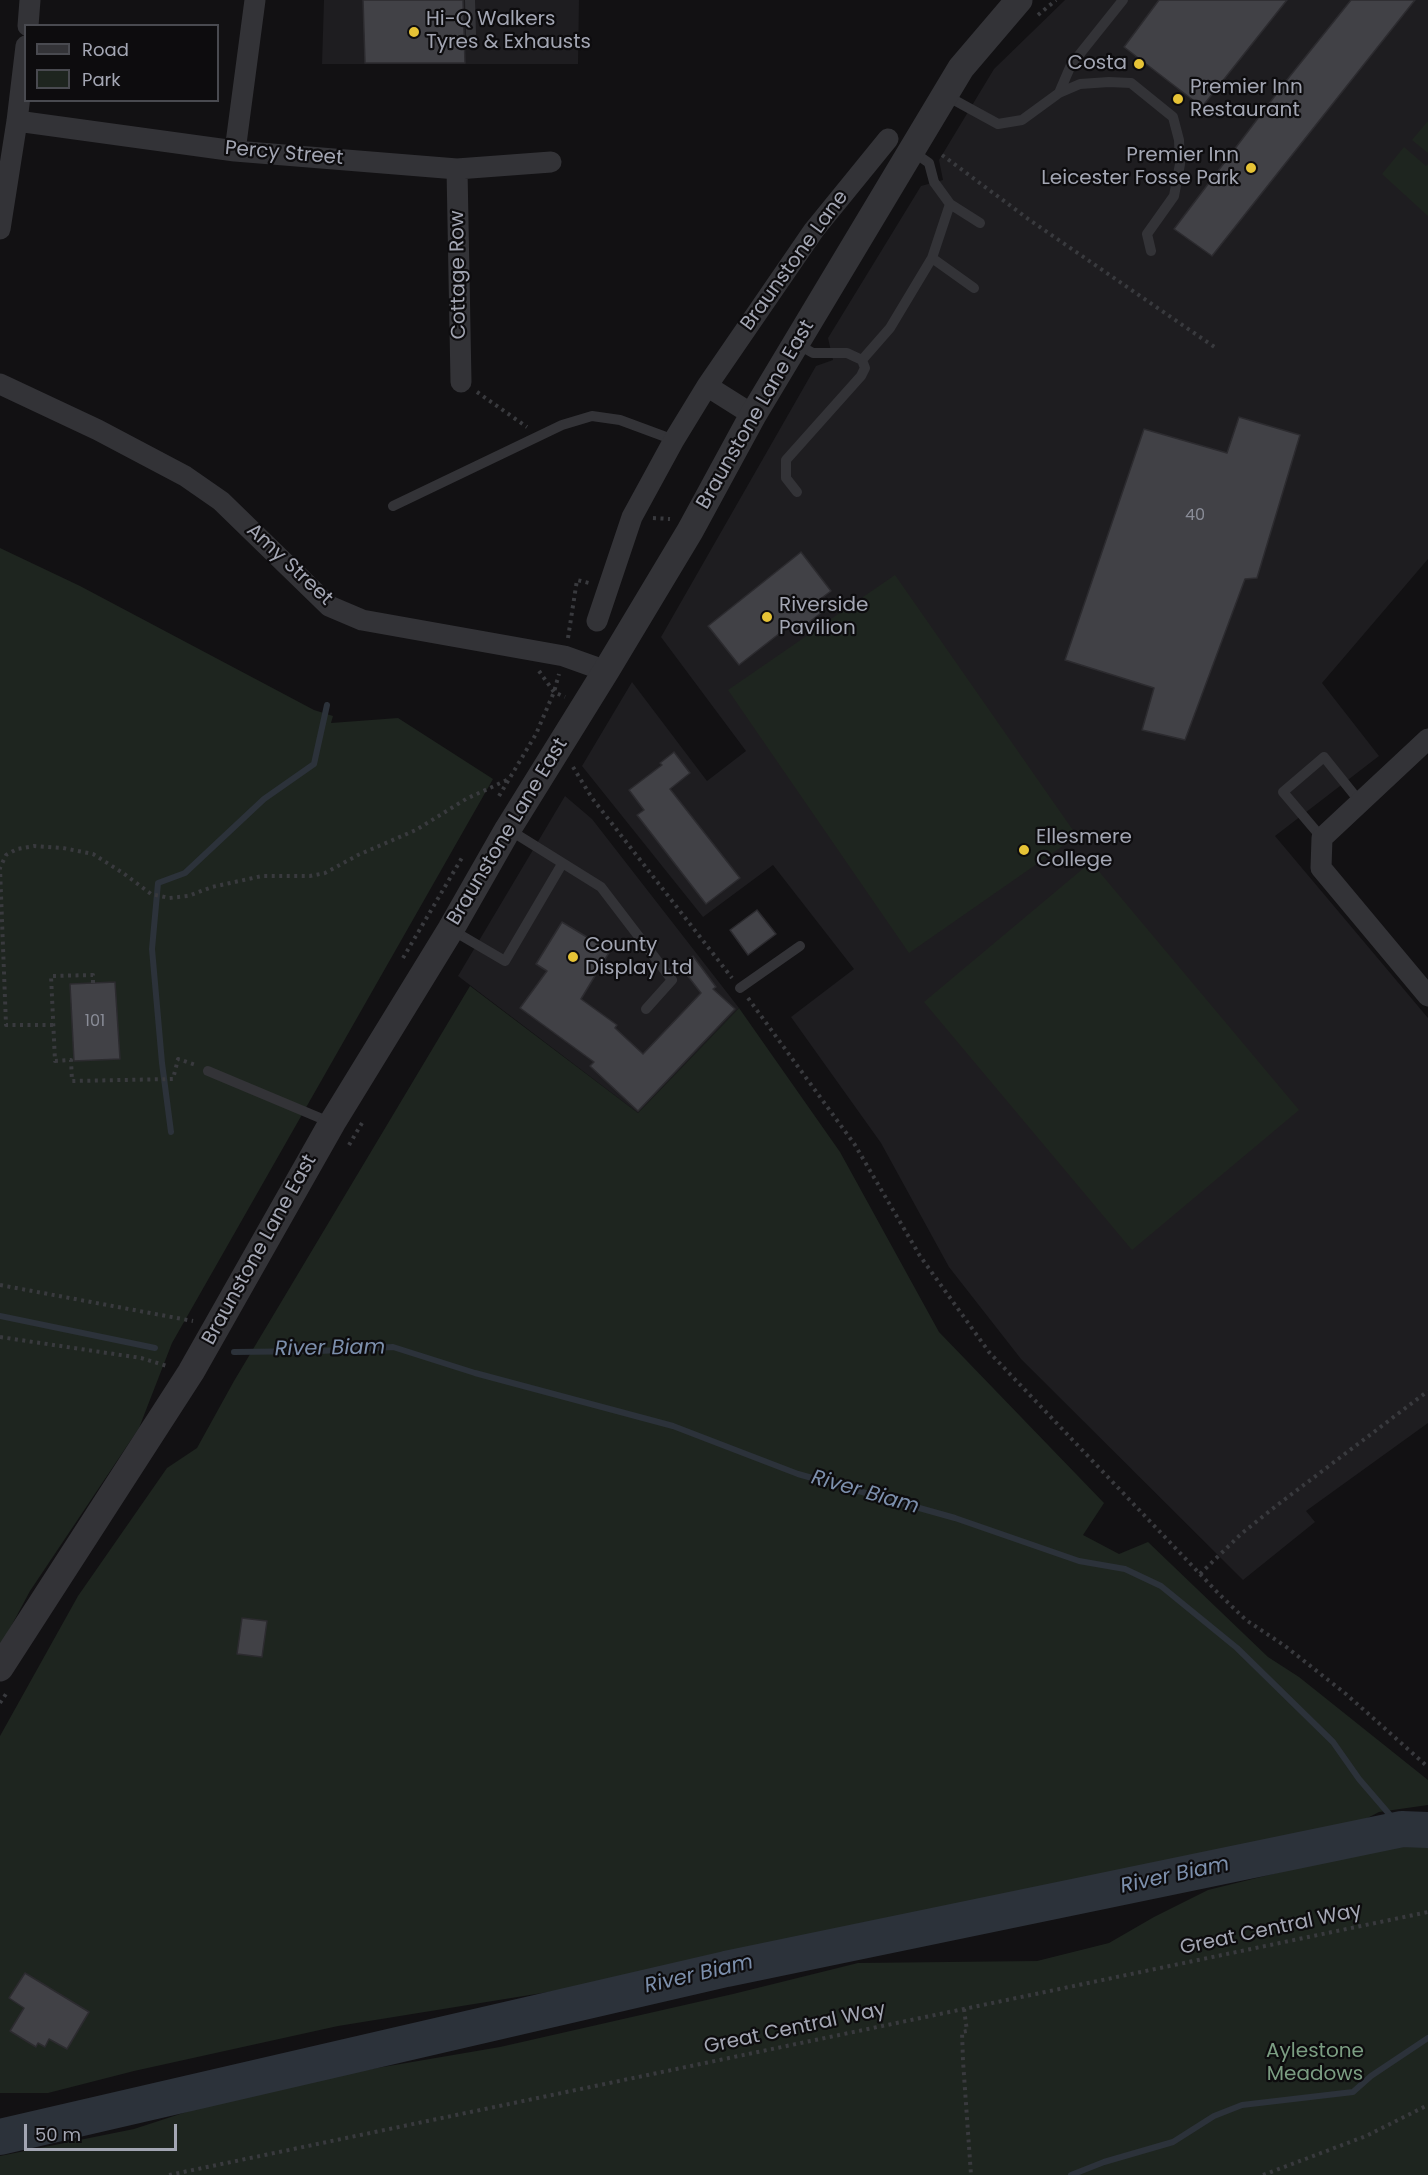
<!DOCTYPE html>
<style>
body{margin:0}
#map{position:relative;width:1428px;height:2175px;overflow:hidden;background:#121113;font-family:Poppins,sans-serif}
canvas{display:block}
.legend{position:absolute;left:24px;top:24px;width:195px;height:78px;box-sizing:border-box;background:#0d0c0e;border:2px solid #494a50;margin:0;padding:8px 10px;list-style:none;font-size:18px;color:#a3a6b3}
.legend li{display:flex;align-items:center;gap:12px;height:30px}
.legend b{width:30px;border:2px solid #494a50}
.scale{position:absolute;left:24px;top:2124px;width:153px;height:27px;box-sizing:border-box;border:3px solid #a3a6b3;border-top:0;padding-left:8px;font-size:18px;line-height:21px;white-space:nowrap;color:#a3a6b3;-webkit-text-stroke:4px #0d0c0e;paint-order:stroke}
</style>
<div id="map">
<canvas width="1428" height="2175"></canvas>
<ul class="legend">
<li><b style="height:8px;background:#333337"></b>Road</li>
<li><b style="height:16px;background:#1e251f"></b>Park</li>
</ul>
<div class="scale">50 m</div>
</div>
<script>
const ctx = document.querySelector('canvas').getContext('2d');
ctx.lineJoin = 'round';
function fillPath(path, color) {
  ctx.fillStyle = color;
  ctx.fill(path, 'evenodd');
}
function poly(rows) {
  const path = new Path2D();
  for (const r of rows) {
    path.moveTo(r[0], r[1]);
    for (let i = 2; i < r.length; i += 2) path.lineTo(r[i], r[i + 1]);
  }
  return path;
}
function strokePath(path, color, width, dash) {
  ctx.strokeStyle = color;
  ctx.lineWidth = width;
  ctx.lineCap = dash ? 'butt' : 'round';
  ctx.setLineDash(dash || []);
  ctx.stroke(path);
}
function drawText(font, color, halo, rows, align = 'center') {
  ctx.font = font + ' Poppins,sans-serif';
  ctx.lineWidth = 4.5;
  ctx.setLineDash([]);
  ctx.textBaseline = 'middle';
  ctx.strokeStyle = halo;
  ctx.fillStyle = color;
  for (const [text, x, y, turn = 0] of rows) {
    ctx.save();
    ctx.translate(x, y);
    ctx.rotate((+turn || 0) * Math.PI / 180);
    ctx.textAlign = isNaN(turn) ? turn : align;
    if (halo) ctx.strokeText(text, 0, 0);
    ctx.fillText(text, 0, 0);
    ctx.restore();
  }
}
const built = poly([
 [324,0,579,0,578,64,322,64],
 [1065,0,1428,0,1428,559,1322,683,1379,756,1275,836,1428,1018,1428,1423,1306,1511,1315,1522,1243,1580,1021,1359,949,1267,881,1143,791,1017,854,969,773,865,703,917,582,766,632,682,707,781,746,751,661,637,816,366,833,360,828,338,921,186,943,180,939,160,994,69],
 [565,796,592,819,739,1008,638,1113,458,976]
]);
const green = poly([
 [1428,121,1428,153,1412,140],
 [1404,147,1426,166,1428,164,1428,216,1382,174],
 [0,548,80,586,314,710,333,716,331,723,398,718,493,779,172,1343,139,1428,30,1591,0,1647],
 [895,575,1077,836,909,953,728,690],
 [1091,862,1299,1110,1132,1250,924,1002],
 [470,986,638,1113,739,1008,840,1152,939,1332,1104,1503,1083,1535,1119,1554,1148,1542,1268,1657,1299,1677,1428,1780,1428,1805,1379,1812,1335,1835,1310,1842,1240,1855,1108,1884,1025,1899,925,1921,861,1923,759,1952,698,1961,567,1989,338,2026,134,2071,48,2093,0,2093,0,1736,78,1596,167,1468,197,1448,234,1381],
 [1415,1843,1428,1844,1428,2175,0,2175,0,2156,134,2129,260,2088,500,2047,733,1994,858,1963,1037,1961,1109,1943,1154,1917,1208,1890,1305,1866]
]);
const stream = poly([
 [171,1132,162,1063,152,949,158,883,185,873,264,799,314,764,327,705],
 [0,1316,155,1348],
 [234,1352,320,1351,393,1347,475,1373,673,1426,798,1474,955,1518,1079,1561,1125,1569,1161,1586,1237,1648,1333,1742,1359,1779,1402,1829],
 [1071,2175,1104,2162,1173,2142,1214,2116,1242,2105,1353,2092,1371,2076,1428,2038]
]);
const river = poly([
 [0,2137,726,1969,1402,1829,1428,1830]
]);
const building = poly([
 [363,0,463,0,465,63,365,63,363,0],
 [1159,0,1287,0,1202,107,1124,47,1159,0],
 [1351,0,1415,0,1212,256,1174,229,1290,76,1351,0],
 [1239,417,1300,435,1257,578,1245,579,1185,740,1142,730,1154,688,1065,660,1144,429,1227,453,1239,417],
 [801,552,831,591,819,600,826,609,794,634,789,626,739,665,708,626,801,552],
 [674,752,690,773,670,789,740,878,706,904,637,815,644,810,629,790,662,765,660,763,674,752],
 [757,910,776,934,748,955,730,930,757,910],
 [562,922,610,951,581,999,617,1025,615,1028,643,1054,701,993,680,966,693,956,716,987,713,989,735,1009,638,1111,590,1066,594,1062,520,1008,547,971,536,964,562,922],
 [115,982,120,1059,74,1061,70,984,115,982],
 [242,1618,267,1621,262,1657,237,1654,242,1618],
 [25,1973,89,2012,67,2049,49,2039,45,2047,38,2043,36,2047,10,2031,24,2008,9,1998,25,1973]
]);
const path = poly([
 [1038,15,1056,0],
 [942,155,1031,221,1216,348],
 [477,392,527,427],
 [653,518,670,519],
 [568,638,577,580,589,583],
 [539,671,554,692,565,697],
 [573,767,592,798,732,978],
 [499,796,536,734,554,692,559,674],
 [403,958,463,856],
 [93,983,93,975,51,976,55,1061,71,1060,72,1081,173,1079,178,1059,196,1065],
 [748,998,855,1145,920,1256,989,1352,1219,1594,1246,1620,1285,1646,1346,1694,1428,1767],
 [53,1025,6,1025,0,868,6,855,17,849,34,846,63,848,93,854,123,873,151,894,169,898,188,896,212,887,262,876,310,876,325,873,358,855,416,830,466,799,507,780],
 [349,1145,362,1123],
 [0,1285,193,1321],
 [0,1337,141,1358,167,1366],
 [1200,1574,1241,1534,1276,1506,1428,1391],
 [0,1703,8,1691],
 [964,2009,967,2031,962,2032,963,2061,971,2175],
 [169,2175,1428,1912],
 [1263,2175,1366,2136,1428,2105]
]);
const service = poly([
 [470,0,471,34],
 [1059,93,1071,65,1123,0],
 [945,95,998,124,1022,120,1059,93,1080,84,1109,82,1131,83,1173,117,1179,140,1180,164,1174,196,1147,234,1151,251],
 [912,151,929,163,934,182,950,204,980,223],
 [932,258,974,288],
 [797,344,813,353,847,353,862,360,865,368,861,376,786,460,786,478,797,492],
 [862,360,890,328,932,258,950,204],
 [393,506,562,425,592,416,620,420,674,440],
 [508,829,601,887,672,980,646,1009],
 [1322,838,1283,792,1324,757,1360,802],
 [452,930,505,961,562,864],
 [740,988,800,946],
 [208,1071,332,1123]
]);
const minor = poly([
 [28,26,30,0],
 [17,121,235,151,457,169,551,162],
 [235,151,255,0],
 [457,169,461,382],
 [0,229,17,121,26,46],
 [0,384,98,430,185,476,221,501,329,606,362,620,564,656,606,671],
 [707,386,753,415],
 [597,621,632,517,674,440,707,386,814,230,888,139],
 [1428,739,1322,838,1321,868,1428,996]
]);
const tertiary = poly([
 [0,1668,191,1372,332,1123,451,929,508,829,606,671,690,531,753,415,961,68,1019,0]
]);
const markers = [
 [414,32,6,"#e6c336"],
 [1139,64,6,"#e6c336"],
 [1178,99,6,"#e6c336"],
 [1251,168,6,"#e6c336"],
 [767,617,6,"#e6c336"],
 [1024,850,6,"#e6c336"],
 [573,957,6,"#e6c336"]
];
const numberNames = [
 ["40",1195,516],
 ["101",95,1022]
];
const poiNames = [
 ["Hi-Q Walkers",426,20],
 ["Tyres & Exhausts",426,43],
 ["Costa",1127,64,"right"],
 ["Premier Inn",1190,88],
 ["Restaurant",1190,111],
 ["Premier Inn",1239,156,"right"],
 ["Leicester Fosse Park",1239,179,"right"],
 ["Riverside",779,606],
 ["Pavilion",779,629],
 ["Ellesmere",1036,838],
 ["College",1036,861],
 ["County",585,946],
 ["Display Ltd",585,969]
];
const streetNames = [
 ["Percy Street",284,154,5],
 ["Braunstone Lane",795,261,-54],
 ["Cottage Row",459,275,-91],
 ["Braunstone Lane East",756,415,-60],
 ["Amy Street",289,565,43],
 ["Braunstone Lane East",508,832,-59],
 ["Braunstone Lane East",260,1250,-61],
 ["Great Central Way",1271,1930,-12],
 ["Great Central Way",795,2029,-12]
];
const parkNames = [
 ["Aylestone",1315,2052],
 ["Meadows",1315,2075]
];
const waterNames = [
 ["River Biam",330,1349,-1],
 ["River Biam",865,1493,16],
 ["River Biam",1175,1876,-12],
 ["River Biam",699,1975,-13]
];
fillPath(built, '#1e1d20');
fillPath(green, '#1e251f');
strokePath(stream, '#2c323a', 6);
strokePath(river, '#2c323a', 36);
fillPath(building, '#414146');
strokePath(building, '#2c2b2f', 1.5);
strokePath(path, '#393a3e', 4, [3, 4.5]);
strokePath(service, '#333337', 10);
strokePath(minor, '#333337', 21);
strokePath(tertiary, '#333337', 27);
for (const [x, y, r, color] of markers) {
  const dot = new Path2D();
  dot.arc(x, y, r, 0, 2 * Math.PI);
  ctx.fillStyle = color;
  ctx.fill(dot);
  strokePath(dot, '#0d0c0e', 2);
}
drawText('16px', '#8a8d98', null, numberNames);
drawText('20px', '#a3a6b3', '#0d0c0e', poiNames, 'left');
drawText('20px', '#a3a6b3', '#0d0c0e', streetNames);
drawText('20px', '#7b9d82', '#0d0c0e', parkNames);
drawText('italic 21px', '#7c8fac', '#0d0c0e', waterNames);
</script>
